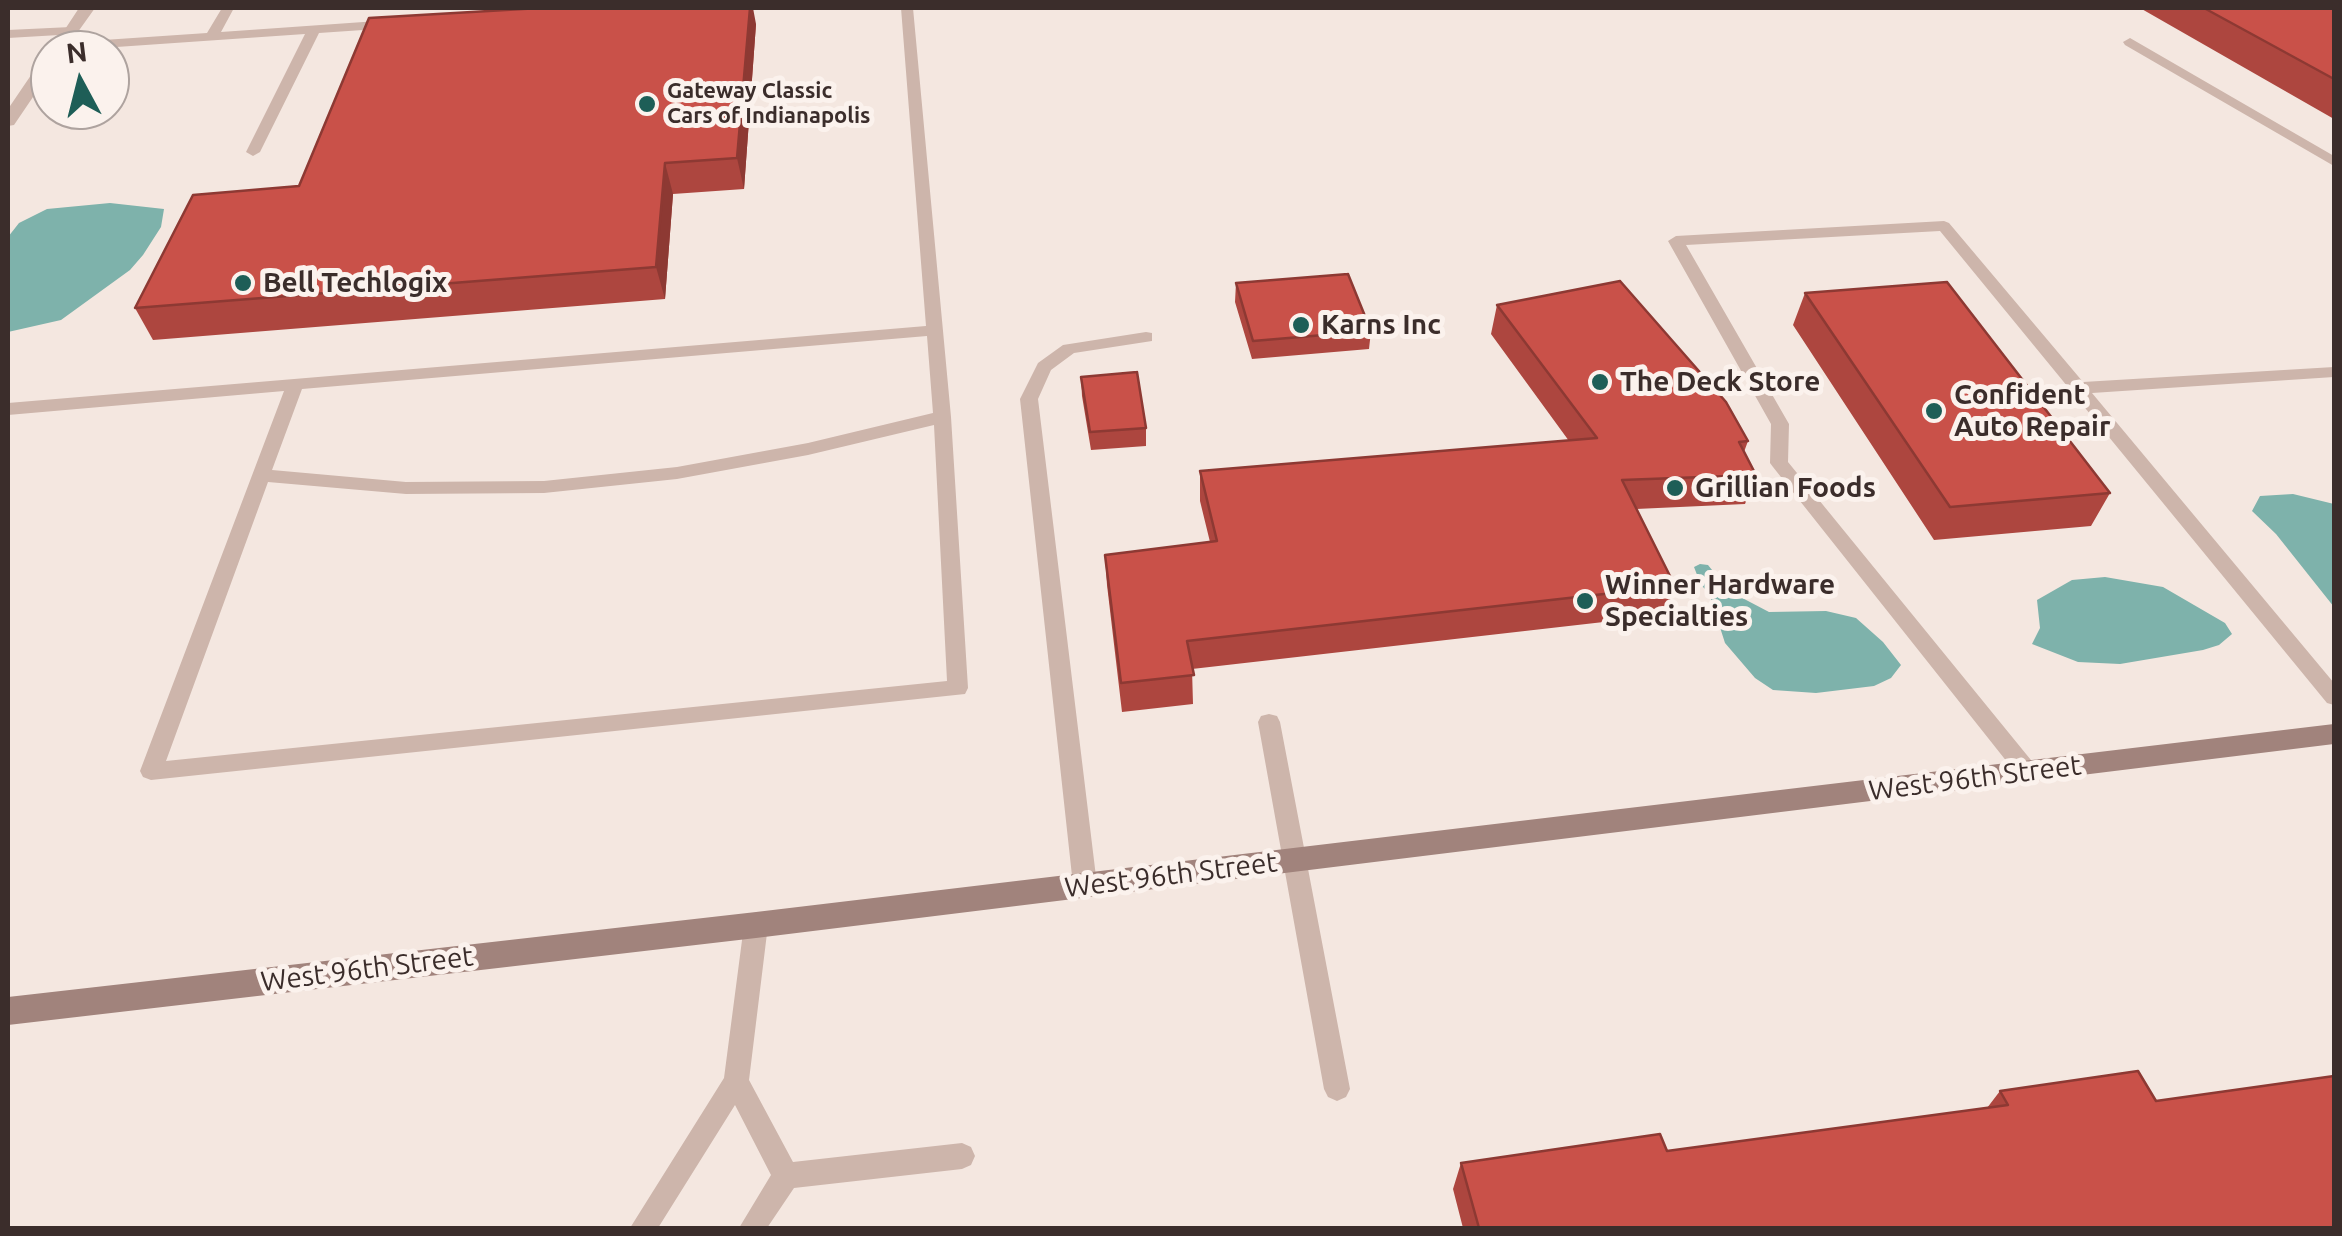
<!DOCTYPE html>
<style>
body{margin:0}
#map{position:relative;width:2342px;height:1236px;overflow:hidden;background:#f4e7e0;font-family:Ubuntu,sans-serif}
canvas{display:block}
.frame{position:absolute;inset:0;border:10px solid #3b2d2b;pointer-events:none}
.north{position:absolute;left:30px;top:30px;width:100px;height:100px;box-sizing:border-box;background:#fbf2ed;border:2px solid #aea39f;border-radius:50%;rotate:353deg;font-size:28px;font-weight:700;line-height:40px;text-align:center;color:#3b2d2b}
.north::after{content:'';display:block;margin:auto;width:35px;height:45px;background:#1e5e57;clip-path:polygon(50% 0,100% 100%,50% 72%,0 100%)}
</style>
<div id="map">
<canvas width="2342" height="1236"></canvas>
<div class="frame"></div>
<div class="north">N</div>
</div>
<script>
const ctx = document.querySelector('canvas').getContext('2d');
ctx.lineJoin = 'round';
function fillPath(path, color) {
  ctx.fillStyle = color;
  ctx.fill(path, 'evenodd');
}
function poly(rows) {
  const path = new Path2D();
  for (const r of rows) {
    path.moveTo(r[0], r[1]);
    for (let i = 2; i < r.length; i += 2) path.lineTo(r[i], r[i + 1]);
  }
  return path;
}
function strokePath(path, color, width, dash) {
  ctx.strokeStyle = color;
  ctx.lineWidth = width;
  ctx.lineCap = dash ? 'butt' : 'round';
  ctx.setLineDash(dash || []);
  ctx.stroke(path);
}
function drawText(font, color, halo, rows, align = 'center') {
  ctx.font = font + ' Ubuntu,sans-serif';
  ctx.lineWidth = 10;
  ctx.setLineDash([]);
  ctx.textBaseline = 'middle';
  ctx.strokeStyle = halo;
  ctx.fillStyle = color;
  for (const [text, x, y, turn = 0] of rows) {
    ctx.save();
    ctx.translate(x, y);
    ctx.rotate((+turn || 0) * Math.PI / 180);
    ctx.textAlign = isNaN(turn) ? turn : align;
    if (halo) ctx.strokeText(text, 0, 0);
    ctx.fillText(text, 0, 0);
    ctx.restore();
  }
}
const water = poly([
 [110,203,164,209,161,227,143,255,130,270,61,320,8,332,8,237,19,223,47,209],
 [2293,494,2334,504,2334,607,2276,534,2252,511,2260,496],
 [1700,564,1708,565,1729,591,1769,612,1826,611,1856,618,1883,642,1901,665,1891,678,1874,686,1816,693,1773,690,1755,678,1725,643,1709,593,1701,585,1694,567],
 [2105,577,2163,587,2225,623,2232,634,2219,645,2203,650,2120,664,2078,662,2032,644,2040,628,2037,600,2072,580]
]);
const lane = poly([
 [222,8,234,8,221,32,392,20,399,24,392,28,319,33,260,152,253,156,246,152,305,34,73,50,55,50,52,47,59,43,207,33,222,8],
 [901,8,913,8,951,417,968,688,965,694,151,780,143,777,140,771,284,391,8,415,8,403,926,326,901,8],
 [927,336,933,413,808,443,677,467,544,481,406,482,272,470,302,389,927,336],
 [934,425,947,681,166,761,268,482,406,494,544,493,677,479,808,455,934,425],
 [71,27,78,31,76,34,8,38,8,30,71,27],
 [2130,38,2334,156,2334,166,2125,45,2123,42,2130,38],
 [1944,221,1949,223,2083,382,2334,367,2334,377,2092,393,2334,683,2334,705,2327,703,1940,231,1686,245,1789,424,1788,462,2035,765,2038,771,2035,777,2027,780,2019,777,1773,467,1770,463,1771,424,1668,241,1676,236,1944,221],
 [1146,332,1152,333,1152,341,1074,353,1051,370,1038,399,1097,885,1093,892,1085,895,1077,892,1073,885,1020,399,1038,363,1063,345,1146,332],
 [1269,714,1277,716,1280,722,1350,1089,1346,1097,1337,1101,1328,1097,1324,1089,1258,722,1261,716,1269,714],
 [756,915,764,918,768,925,749,1080,793,1162,962,1143,971,1147,975,1156,971,1165,962,1169,794,1188,767,1228,739,1228,771,1175,735,1105,658,1228,630,1228,724,1078,744,925,748,918,756,915]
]);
const street = poly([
 [79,8,95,8,65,50,50,52,79,8],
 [50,55,50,72,14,125,8,126,8,109,44,56,50,55]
]);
const secondary = poly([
 [2334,724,2334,744,756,938,8,1025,8,997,756,912,2334,724]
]);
const wall = poly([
 [2140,8,2334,8,2334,119],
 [756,24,744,189,673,194,665,299,153,340,135,308,299,186],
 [1236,283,1371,331,1369,349,1252,359,1235,302],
 [1805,293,2110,493,2091,526,1934,540,1793,325],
 [1497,305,1748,441,1744,452,1756,475,1745,504,1636,509,1675,586,1665,615,1192,669,1193,704,1122,712,1107,585,1105,555,1210,542,1200,501,1200,471,1569,441,1491,334],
 [1081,377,1146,428,1146,446,1091,450,1082,396],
 [2000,1091,2156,1101,2334,1228,1463,1228,1453,1189,1461,1163,1667,1151,1987,1108]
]);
const shadedWall = poly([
 [750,8,753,8,756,24,744,189,737,158],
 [665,163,673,194,665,299,656,267]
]);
const building = poly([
 [540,8,750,8,737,158,665,163,656,267,135,308,193,195,299,186,369,18,540,8],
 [2204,8,2334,8,2334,79,2204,8],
 [1348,274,1371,331,1253,341,1236,283,1348,274],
 [1620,281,1726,402,1748,441,1739,442,1756,475,1622,480,1675,586,1187,641,1194,675,1121,683,1105,555,1217,541,1200,471,1597,438,1497,305,1620,281],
 [1947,282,2110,493,1950,507,1805,293,1947,282],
 [1137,372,1146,428,1090,432,1081,377,1137,372],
 [2138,1071,2156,1101,2334,1076,2334,1228,1479,1228,1461,1163,1660,1134,1667,1151,2008,1105,2000,1091,2138,1071]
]);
const markers = [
 [647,104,10,"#1e5e57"],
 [243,283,10,"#1e5e57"],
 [1301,325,10,"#1e5e57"],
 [1600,382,10,"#1e5e57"],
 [1934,411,10,"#1e5e57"],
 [1675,488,10,"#1e5e57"],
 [1585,601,10,"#1e5e57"]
];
const farPoinames = [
 ["Gateway Classic",667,91],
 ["Cars of Indianapolis",667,116]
];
const poiNames = [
 ["Bell Techlogix",263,283],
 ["Karns Inc",1321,325],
 ["The Deck Store",1620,382],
 ["Confident",1954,395],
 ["Auto Repair",1954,427],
 ["Grillian Foods",1695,488],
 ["Winner Hardware",1605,585],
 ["Specialties",1605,617]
];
const streetNames = [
 ["West 96th Street",1975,778,-7],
 ["West 96th Street",1171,875,-7],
 ["West 96th Street",367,969,-7]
];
fillPath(water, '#7eb2ab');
fillPath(lane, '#cdb5ab');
fillPath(street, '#cdb5ab');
fillPath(secondary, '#a1837c');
fillPath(wall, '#ad463f');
fillPath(shadedWall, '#8d3933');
fillPath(building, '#c95149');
strokePath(building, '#8d3933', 2.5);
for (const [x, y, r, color] of markers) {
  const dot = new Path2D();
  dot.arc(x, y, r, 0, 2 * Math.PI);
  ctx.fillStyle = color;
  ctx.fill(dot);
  strokePath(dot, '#fbf2ed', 4);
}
drawText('bold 22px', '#3b2d2b', '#fbf2ed', farPoinames, 'left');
drawText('bold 28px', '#3b2d2b', '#fbf2ed', poiNames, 'left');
drawText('28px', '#3b2d2b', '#fbf2ed', streetNames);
</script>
